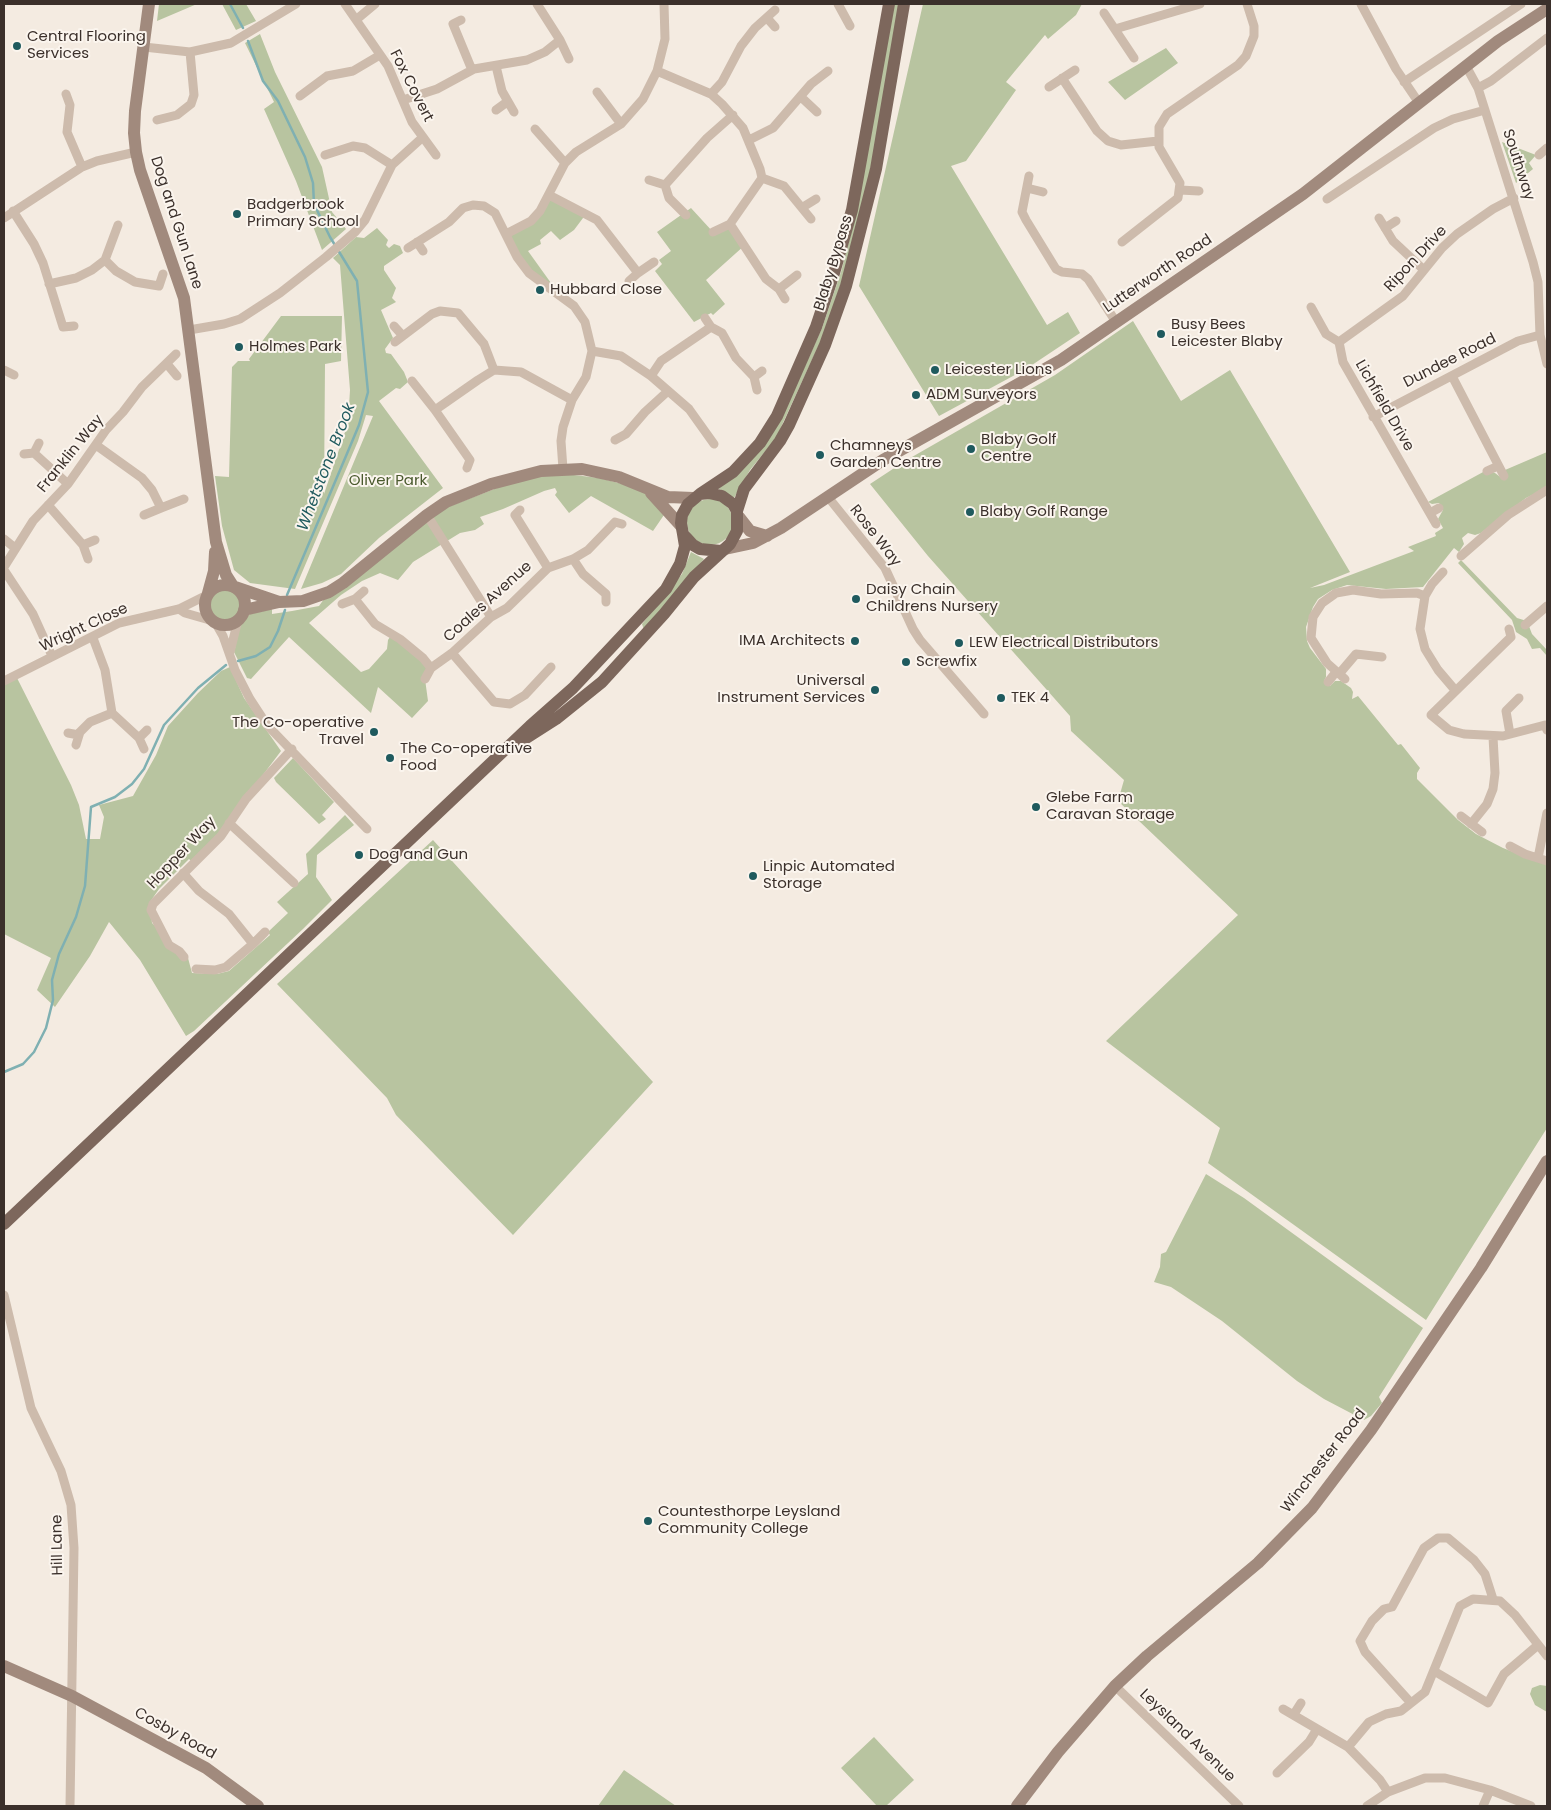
<!DOCTYPE html>
<style>
body{margin:0}
#map{position:relative;width:1551px;height:1810px;overflow:hidden;background:#f4ebe1;font-family:Poppins,sans-serif}
canvas{display:block}
.frame{position:absolute;inset:0;border:5px solid #3b302b;pointer-events:none}
</style>
<div id="map">
<canvas width="1551" height="1810"></canvas>
<div class="frame"></div>
</div>
<script>
const ctx = document.querySelector('canvas').getContext('2d');
ctx.lineJoin = 'round';
function fillPath(path, color) {
  ctx.fillStyle = color;
  ctx.fill(path, 'evenodd');
}
function poly(rows) {
  const path = new Path2D();
  for (const r of rows) {
    if (r.length === 3) {
      path.moveTo(r[0] + r[2], r[1]);
      path.arc(r[0], r[1], r[2], 0, 2 * Math.PI);
      continue;
    }
    path.moveTo(r[0], r[1]);
    for (let i = 2; i < r.length; i += 2) path.lineTo(r[i], r[i + 1]);
  }
  return path;
}
function strokePath(path, color, width, dash) {
  ctx.strokeStyle = color;
  ctx.lineWidth = width;
  ctx.lineCap = dash ? 'butt' : 'round';
  ctx.setLineDash(dash || []);
  ctx.stroke(path);
}
function drawText(font, color, halo, rows, align = 'center') {
  ctx.font = font + ' Poppins,sans-serif';
  ctx.lineWidth = 4;
  ctx.setLineDash([]);
  ctx.textBaseline = 'middle';
  ctx.strokeStyle = halo;
  ctx.fillStyle = color;
  for (const [text, x, y, turn = 0] of rows) {
    ctx.save();
    ctx.translate(x, y);
    ctx.rotate((+turn || 0) * Math.PI / 180);
    ctx.textAlign = isNaN(turn) ? turn : align;
    if (halo) ctx.strokeText(text, 0, 0);
    ctx.fillText(text, 0, 0);
    ctx.restore();
  }
}
const green = poly([
 [159,4,197,4,157,21],
 [222,4,246,4,256,21,236,30],
 [894,4,899,4,873,158,847,266,823,336,776,438,750,470,734,498,718,488,782,417,822,328,841,272,858,206],
 [923,4,1082,4,1076,15,1048,39,1045,35,1015,71,1006,82,1016,90,966,161,951,166,1047,325,1068,312,1080,333,1026,369,939,416,859,286],
 [260,34,275,72,322,167,332,212,346,229,322,250,296,181,264,109,274,102,245,43],
 [1166,48,1178,63,1125,100,1108,82],
 [1502,142,1536,155,1529,163,1533,169,1516,183],
 [549,195,586,214,574,230,560,240,551,231,540,240,541,244,528,251,551,283,552,290,529,273,506,234,521,227],
 [691,208,713,232,730,224,745,245,706,280,725,304,713,315,711,313,694,322,655,271,662,264,659,260,671,251,657,232],
 [377,228,388,240,386,245,389,248,394,244,400,246,403,253,384,266,384,270,396,288,392,298,396,302,381,310,393,338,385,349,386,353,391,354,404,372,408,382,400,389,396,388,379,401,443,488,379,538,341,574,322,583,301,589,373,416,366,415,358,441,295,589,250,583,234,570,222,526,215,476,229,477,232,367,238,361,250,361,249,359,281,316,342,316,341,361,325,364,324,494,348,423,350,390,340,265,333,258,356,237,364,238],
 [1133,321,1181,401,1230,370,1350,572,1310,588,1324,585,1414,551,1408,547,1436,536,1435,533,1443,528,1438,519,1443,510,1439,503,1432,504,1428,502,1485,471,1495,473,1503,479,1505,470,1547,452,1547,488,1526,498,1481,533,1475,535,1468,533,1462,538,1464,544,1459,552,1454,548,1423,587,1386,589,1347,585,1332,590,1318,599,1313,607,1306,627,1307,641,1310,648,1326,669,1326,677,1324,681,1330,686,1335,681,1341,681,1351,688,1353,692,1352,699,1358,696,1398,745,1401,744,1420,768,1417,773,1417,779,1458,820,1476,834,1503,848,1547,865,1547,1128,1426,1320,1208,1163,1220,1128,1106,1041,1238,915,1118,801,1124,780,1071,731,1070,716,928,556,870,484,905,461,1055,375],
 [541,471,599,478,650,491,666,512,653,531,591,496,569,513,555,495,557,492,555,488,544,491,503,509,480,517,484,524,475,530,460,533,413,562,398,580,380,573,362,581,341,595,309,623,361,672,369,669,387,649,388,640,392,634,431,668,425,679,428,701,412,718,378,687,371,713,289,637,251,679,247,678,234,652,241,623,250,614,272,609,272,614,292,611,319,606,329,592,427,515],
 [710,522,23],
 [691,552,704,559,644,630,642,624,682,574],
 [1461,560,1517,618,1527,621,1532,634,1547,650,1547,656,1540,648,1532,649,1527,639,1516,632,1512,620,1458,563],
 [225,605,15],
 [230,667,244,698,281,751,217,836,191,861,189,859,159,889,150,902,152,923,188,958,192,973,217,974,229,971,270,935,268,932,288,913,277,902,308,874,306,854,345,815,354,825,317,855,316,877,332,900,303,929,194,1031,186,1036,140,960,109,922,90,956,55,1007,37,990,51,958,4,934,4,681,16,676,71,785,79,805,86,839,100,839,104,817,99,805,133,796,156,755,168,726,198,693,221,671],
 [293,758,334,802,322,815,326,819,319,824,276,782,274,778],
 [433,840,653,1082,513,1235,396,1115,387,1098,277,984],
 [1206,1174,1244,1198,1423,1328,1379,1397,1382,1403,1371,1416,1364,1420,1324,1399,1297,1381,1222,1321,1171,1287,1154,1282,1160,1267,1161,1254,1166,1252],
 [1540,1685,1547,1686,1547,1712,1535,1705,1530,1694,1532,1688],
 [874,1737,914,1780,886,1806,877,1806,841,1768],
 [624,1770,676,1806,598,1806]
]);
const stream = poly([
 [230,4,243,28],
 [248,41,263,81,278,101,305,157,313,183,314,204,330,237,357,281,368,392,359,425,346,456,287,595],
 [238,661,256,656,270,647,278,631,285,610],
 [4,1072,23,1064,34,1052,46,1028,53,1000,52,980,59,954,76,917,85,886,91,807,115,797,132,784,144,769,164,725,198,688,226,665]
]);
const street = poly([
 [345,4,388,66,412,122,436,155],
 [838,4,850,26],
 [1361,4,1396,69,1419,103],
 [1104,13,1134,58],
 [767,18,775,27],
 [357,19,375,4],
 [461,20,453,24,472,70],
 [1115,29,1200,4],
 [560,40,569,59],
 [144,47,190,52,231,43,296,4],
 [496,66,502,91,514,112],
 [1466,66,1478,88,1533,262,1538,282,1540,335,1547,364],
 [657,71,711,94,722,104,743,128,760,169,762,178,730,224,713,232],
 [1062,78,1097,131,1108,141,1121,145,1158,141],
 [1404,82,1521,4],
 [1049,87,1075,70],
 [1478,88,1491,81,1547,38],
 [597,92,621,124],
 [66,94,70,105,67,132,82,167],
 [711,94,722,82,741,46,755,28,775,10],
 [300,96,327,76,353,71,380,55],
 [801,97,817,112],
 [403,100,437,89,474,69,527,60,545,52,560,40,537,4],
 [496,110,507,102],
 [157,120,177,115,191,104,194,95,190,52],
 [535,129,565,163],
 [749,140,773,128,811,84,828,71],
 [325,155,353,146,365,148,392,165],
 [1539,155,1547,148],
 [1029,176,1022,212,1026,220,1056,269,1062,272,1082,274,1088,279,1116,322],
 [762,178,784,186,811,219],
 [649,180,665,185],
 [1027,188,1043,192],
 [1180,190,1199,191],
 [549,195,597,220,638,273,654,262],
 [1327,199,1434,128,1453,119,1485,110],
 [803,207,816,199],
 [13,211,34,244,43,263,63,327,74,326],
 [686,215,669,198,665,185,707,138,733,115],
 [4,218,82,167,97,161,136,152],
 [1379,218,1393,241,1424,270],
 [730,224,766,279,779,289,797,275],
 [1385,228,1396,221],
 [506,234,531,221,540,211,565,163,576,152,621,124,643,99,657,71,665,39,664,4],
 [417,242,423,251],
 [1122,242,1178,198,1180,183,1159,147,1159,127,1167,114,1238,65,1246,56,1254,36,1254,26,1247,4],
 [408,248,449,222,463,208,473,205,484,206,495,213,517,257,529,273,574,306,585,322,592,351,586,377,572,400,563,427,561,441,563,469],
 [105,260,118,225],
 [629,281,638,273],
 [49,284,76,278,92,270,105,260,116,271,135,282,159,286,163,274],
 [779,289,785,299],
 [1311,307,1326,334,1339,342,1343,362,1436,524],
 [705,318,711,327],
 [394,326,403,336],
 [189,330,224,324,240,319,280,293,326,257,355,232,365,220,392,165,423,137],
 [395,342,432,314,440,311,458,313,484,344,494,370],
 [1339,342,1403,296,1442,248,1457,234,1493,209,1514,198],
 [592,351,621,356,651,376,689,409,714,444],
 [167,364,177,376],
 [4,370,14,375],
 [651,376,661,361,711,327,722,333,736,358,754,377,757,390],
 [1452,376,1504,476],
 [754,377,762,371],
 [412,381,435,410],
 [1373,417,1518,341,1540,335],
 [615,440,626,434,645,412,668,391],
 [96,445,142,478,152,490,161,508,184,499],
 [34,453,39,443],
 [24,454,34,453,68,484],
 [467,468,470,460,435,410,478,380,494,370,521,372,572,400],
 [1487,471,1498,466],
 [828,497,885,568,913,629,920,640,984,714],
 [48,505,83,545,88,559],
 [520,510,515,515,548,568],
 [1430,513,1439,508],
 [144,515,161,508],
 [427,515,491,617],
 [4,539,15,548],
 [83,545,95,540],
 [1461,556,1508,515,1547,490],
 [573,559,583,574,606,594,606,602],
 [4,567,33,521,68,484,106,430,123,412,142,387,176,354],
 [4,570,33,614,52,656],
 [1443,572,1432,584,1425,596,1420,629,1425,649,1438,670,1455,690],
 [355,599,375,624,400,639,423,658,431,668],
 [342,604,355,599,364,591],
 [179,609,185,613,213,621],
 [215,622,223,636,235,670,250,699,267,725,367,829],
 [1525,625,1547,606],
 [1509,629,1511,637,1431,715,1449,730,1464,734,1503,736,1545,725,1547,730],
 [93,638,105,670,112,713,139,738,147,730],
 [230,652,238,620],
 [452,653,494,702,510,704,525,695,551,667],
 [1339,674,1356,654,1382,657],
 [425,679,431,668,452,653,491,617,507,608,548,568,573,559,588,550,615,522,622,524],
 [1345,679,1327,663,1311,638,1313,617,1322,603,1336,593,1353,590,1381,594,1417,593,1425,596],
 [4,681,119,623,179,609,207,595],
 [1328,682,1336,672],
 [68,733,79,735],
 [1510,734,1506,711,1519,698],
 [139,738,144,749],
 [76,745,80,732,90,722,112,713],
 [1461,816,1482,832],
 [229,823,294,883],
 [1471,824,1487,804,1493,789,1495,773,1493,737],
 [1510,846,1525,854,1547,861],
 [1538,858,1547,813],
 [183,873,199,891,229,914,253,944,226,967,215,970,196,969],
 [253,944,265,932],
 [184,957,179,951,169,945,151,910,153,904,221,836,246,799,292,749],
 [4,1295,31,1408,61,1471,71,1505,74,1548,70,1806],
 [1434,1671,1488,1703,1504,1674,1538,1645],
 [1115,1686,1239,1806],
 [1411,1703,1365,1652,1360,1641,1372,1621,1384,1609,1392,1607,1424,1548,1438,1538,1448,1538,1474,1560,1485,1574,1493,1599],
 [1283,1709,1348,1747,1380,1780,1388,1792],
 [1294,1714,1301,1703],
 [1348,1747,1369,1722,1386,1714,1401,1711,1425,1692,1460,1606,1473,1599,1500,1601,1515,1615,1547,1656],
 [1277,1773,1309,1742,1317,1729],
 [1367,1806,1388,1792,1425,1778,1445,1778,1490,1790,1531,1806],
 [1483,1806,1490,1790]
]);
const secondary = poly([
 [149,4,135,111,134,133,136,152,140,170,184,298,216,542,226,575,233,586],
 [651,493,681,526],
 [739,517,750,531,767,536],
 [725,549,753,543,781,528,883,460,1061,360,1303,194,1498,41,1547,9],
 [225,605,20],
 [235,587,279,602,303,601,329,592,343,583,427,515,446,502,491,484,541,471,582,469,619,477,668,497,693,498],
 [208,593,214,571,215,552],
 [244,610,279,602],
 [4,1666,72,1696,206,1768,258,1806],
 [1017,1806,1058,1752,1115,1686,1147,1656,1258,1563,1312,1508,1371,1430,1481,1268,1547,1161]
]);
const primary = poly([
 [700,494,733,472,760,443,777,416,816,327,834,273,852,210,889,4],
 [737,511,744,489,780,441,789,425,825,345,846,286,876,169,904,4],
 [520,742,556,719,602,682,664,614,694,577,730,544,737,531,737,511,733,504,722,496,709,493,700,494,688,504,682,515,681,523,683,534,693,545,700,549,721,551],
 [4,1224,530,726,573,688,666,589,680,564,685,546,683,534]
]);
const markers = [
 [17,46,5,"#1f5a5e"],
 [237,214,5,"#1f5a5e"],
 [540,290,5,"#1f5a5e"],
 [1161,334,5,"#1f5a5e"],
 [239,347,5,"#1f5a5e"],
 [935,370,5,"#1f5a5e"],
 [916,395,5,"#1f5a5e"],
 [971,449,5,"#1f5a5e"],
 [820,455,5,"#1f5a5e"],
 [970,512,5,"#1f5a5e"],
 [856,599,5,"#1f5a5e"],
 [855,641,5,"#1f5a5e"],
 [959,643,5,"#1f5a5e"],
 [906,662,5,"#1f5a5e"],
 [875,690,5,"#1f5a5e"],
 [1001,698,5,"#1f5a5e"],
 [374,732,5,"#1f5a5e"],
 [390,758,5,"#1f5a5e"],
 [1036,807,5,"#1f5a5e"],
 [359,855,5,"#1f5a5e"],
 [753,876,5,"#1f5a5e"],
 [648,1521,5,"#1f5a5e"]
];
const poiNames = [
 ["Central Flooring",27,37],
 ["Services",27,54],
 ["Badgerbrook",247,205],
 ["Primary School",247,222],
 ["Hubbard Close",550,290],
 ["Busy Bees",1171,325],
 ["Leicester Blaby",1171,342],
 ["Holmes Park",249,347],
 ["Leicester Lions",945,370],
 ["ADM Surveyors",926,395],
 ["Blaby Golf",981,440],
 ["Centre",981,457],
 ["Chamneys",830,446],
 ["Garden Centre",830,463],
 ["Blaby Golf Range",980,512],
 ["Daisy Chain",866,590],
 ["Childrens Nursery",866,607],
 ["IMA Architects",845,641,"right"],
 ["LEW Electrical Distributors",969,643],
 ["Screwfix",916,662],
 ["Universal",865,681,"right"],
 ["Instrument Services",865,698,"right"],
 ["TEK 4",1011,698],
 ["The Co-operative",364,723,"right"],
 ["Travel",364,740,"right"],
 ["The Co-operative",400,749],
 ["Food",400,766],
 ["Glebe Farm",1046,798],
 ["Caravan Storage",1046,815],
 ["Dog and Gun",369,855],
 ["Linpic Automated",763,867],
 ["Storage",763,884],
 ["Countesthorpe Leysland",658,1512],
 ["Community College",658,1529]
];
const streetNames = [
 ["Fox Covert",411,86,63],
 ["Southway",1518,165,72],
 ["Dog and Gun Lane",176,223,72],
 ["Ripon Drive",1416,259,-47],
 ["Blaby Bypass",834,263,-73],
 ["Lutterworth Road",1158,274,-34],
 ["Dundee Road",1450,361,-27],
 ["Lichfield Drive",1384,406,60],
 ["Franklin Way",71,454,-51],
 ["Rose Way",875,536,52],
 ["Coales Avenue",488,602,-42],
 ["Wright Close",84,628,-25],
 ["Hopper Way",182,853,-47],
 ["Winchester Road",1324,1461,-52],
 ["Hill Lane",58,1545,-91],
 ["Cosby Road",175,1734,29],
 ["Leysland Avenue",1187,1736,44]
];
const parkNames = [
 ["Oliver Park",388,481]
];
const waterNames = [
 ["Whetstone Brook",327,467,-69]
];
fillPath(green, '#b8c4a0');
strokePath(stream, '#7fb0b2', 2.5);
strokePath(street, '#cdbbac', 9);
strokePath(secondary, '#a18a7d', 12);
strokePath(primary, '#7d675c', 12);
for (const [x, y, r, color] of markers) {
  const dot = new Path2D();
  dot.arc(x, y, r, 0, 2 * Math.PI);
  ctx.fillStyle = color;
  ctx.fill(dot);
  strokePath(dot, '#fbf5ee', 2);
}
drawText('15px', '#3b302b', '#fbf5ee', poiNames, 'left');
drawText('15px', '#3b302b', '#fbf5ee', streetNames);
drawText('15px', '#4a5a2e', '#fbf5ee', parkNames);
drawText('italic 16px', '#1f5a5e', '#fbf5ee', waterNames);
</script>
